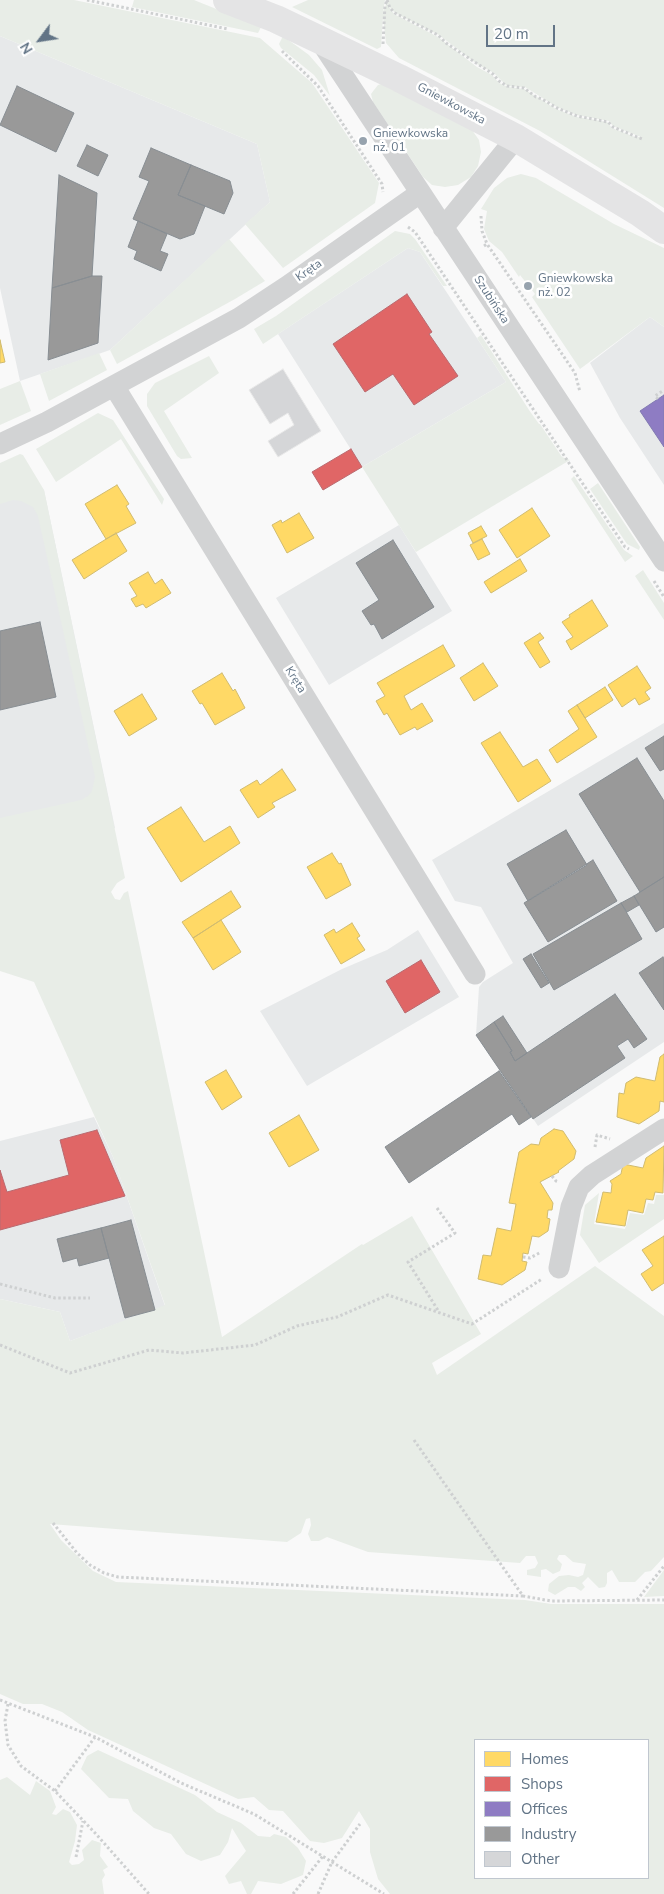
<!DOCTYPE html>
<meta charset="utf-8">
<style>
body{margin:0}
#map{position:relative;width:664px;height:1894px;overflow:hidden;background:#f9f9f9;font-family:"Nunito Sans",sans-serif}
canvas{display:block}
.legend{position:absolute;left:474px;top:1739px;width:175px;height:140px;box-sizing:border-box;background:#fff;border:1px solid #c0c7cf;margin:0;padding:6px 9px;list-style:none;font-size:15px;color:#627486}
.legend li{display:flex;align-items:center;gap:10px;height:25px}
.legend b{width:25px;border:1px solid #c0c7cf}
.north{position:absolute;left:15px;top:15px;width:50px;height:50px;-webkit-text-stroke:4px #fff;paint-order:stroke;rotate:239deg;font-size:14px;font-weight:700;line-height:20px;text-align:center;color:#627486}
.north::after{content:'';display:block;margin:auto;width:18px;height:22px;background:#627486;clip-path:polygon(50% 0,100% 100%,50% 72%,0 100%)}
.scale{position:absolute;left:486px;top:25px;width:69px;height:22px;box-sizing:border-box;border:2px solid #627486;border-top:0;padding-left:6px;font-size:15px;line-height:18px;white-space:nowrap;color:#627486;-webkit-text-stroke:4px #fff;paint-order:stroke}
</style>
<div id="map">
<canvas width="664" height="1894"></canvas>
<ul class="legend">
<li><b style="height:14px;background:#ffd966"></b>Homes</li>
<li><b style="height:14px;background:#e06666"></b>Shops</li>
<li><b style="height:14px;background:#8e7cc3"></b>Offices</li>
<li><b style="height:14px;background:#999"></b>Industry</li>
<li><b style="height:14px;background:#d5d6d8"></b>Other</li>
</ul>
<div class="north">N</div>
<div class="scale">20 m</div>
</div>
<script>
const ctx = document.querySelector('canvas').getContext('2d');
ctx.lineJoin = 'round';
function fillPath(path, color) {
  ctx.fillStyle = color;
  ctx.fill(path, 'evenodd');
}
function poly(rows) {
  const path = new Path2D();
  for (const r of rows) {
    path.moveTo(r[0], r[1]);
    for (let i = 2; i < r.length; i += 2) path.lineTo(r[i], r[i + 1]);
  }
  return path;
}
function strokePath(path, color, width, dash) {
  ctx.strokeStyle = color;
  ctx.lineWidth = width;
  ctx.lineCap = dash ? 'butt' : 'round';
  ctx.setLineDash(dash || []);
  ctx.stroke(path);
}
function drawText(font, color, halo, rows, align = 'center') {
  ctx.font = font + ' "Nunito Sans",sans-serif';
  ctx.lineWidth = 5;
  ctx.setLineDash([]);
  ctx.textBaseline = 'middle';
  ctx.strokeStyle = halo;
  ctx.fillStyle = color;
  for (const [text, x, y, turn = 0] of rows) {
    ctx.save();
    ctx.translate(x, y);
    ctx.rotate((+turn || 0) * Math.PI / 180);
    ctx.textAlign = isNaN(turn) ? turn : align;
    if (halo) ctx.strokeText(text, 0, 0);
    ctx.fillText(text, 0, 0);
    ctx.restore();
  }
}
const built = poly([
 [0,36,257,144,270,202,110,350,20,381,0,288],
 [408,248,420,252,506,382,362,467,278,334],
 [650,317,664,327,664,485,620,418,590,363],
 [29,482,44,490,115,828,0,850,0,495],
 [399,525,452,611,329,685,276,598],
 [664,723,664,1042,538,1126,532,1117,519,1125,512,1114,409,1183,385,1147,500,1070,476,1035,479,987,483,982,513,963,481,907,455,901,432,860],
 [418,930,459,997,307,1086,260,1011,342,969,387,950],
 [94,1117,113,1157,165,1306,70,1341,60,1312,0,1299,0,1141]
]);
const green = poly([
 [0,0,74,0,260,38,312,83,379,183,375,203,283,268,245,224,270,202,257,144,0,36],
 [134,0,194,0,261,27,258,33,132,7],
 [308,0,385,0,383,12,388,0,664,0,664,208,540,131,399,58,386,43,383,17,381,47,377,49,292,7],
 [388,5,395,13,439,35,477,64,494,73,507,86,525,87,557,107,577,115,609,121,613,126,641,137,635,137,612,128,607,122,577,117,556,109,524,89,508,87,499,83,492,75,477,67,438,37,394,14],
 [283,36,309,55,322,70,330,96,314,75,281,48,279,44],
 [384,83,472,130,479,140,481,152,478,166,471,177,458,185,445,187,432,185,423,177,373,102,371,94,374,90,378,85],
 [521,174,536,178,614,224,664,248,664,327,650,317,580,369,532,297,535,294,520,275,519,277,502,252,489,241,484,229,487,211,481,209,494,188,507,178],
 [395,231,410,234,415,239,447,286,443,286,420,252,408,248,263,344,254,329,276,316],
 [229,239,265,281,235,299,117,364,110,350],
 [481,335,529,410,539,424,540,424,562,457,570,460,416,552,362,467,506,382,477,338],
 [99,353,107,370,49,401,40,374],
 [209,356,219,373,164,411,192,458,181,459,177,456,147,406,147,394,155,383],
 [20,381,31,411,0,425,0,389],
 [98,413,113,420,164,499,162,505,121,439,56,482,36,449],
 [20,454,23,455,44,490,125,878,117,883,111,892,115,899,120,900,124,893,128,891,222,1337,362,1244,363,1245,412,1216,481,1334,432,1363,437,1375,595,1266,664,1316,664,1557,651,1571,645,1572,635,1582,619,1582,612,1570,607,1573,607,1583,605,1587,599,1588,588,1577,582,1583,585,1587,581,1591,575,1587,568,1587,555,1595,548,1591,549,1584,559,1576,569,1575,578,1577,583,1575,586,1564,573,1562,565,1555,559,1555,557,1559,562,1564,560,1571,553,1574,546,1569,541,1570,541,1577,527,1575,527,1570,535,1568,538,1563,535,1556,526,1556,520,1563,368,1552,327,1537,319,1541,311,1541,308,1534,311,1525,310,1518,306,1519,301,1533,287,1542,50,1524,61,1540,93,1571,116,1582,525,1600,551,1604,664,1604,664,1894,390,1894,378,1879,370,1852,370,1829,359,1811,342,1838,324,1843,310,1841,283,1811,269,1810,254,1797,238,1799,88,1730,62,1712,42,1704,23,1704,0,1694,0,1299,60,1312,70,1341,165,1305,113,1157,34,982,0,971,0,818,81,800,88,796,92,791,95,777,38,516,33,507,21,501,13,500,0,504,0,463],
 [475,1740,648,1740,648,1878,475,1878],
 [574,476,624,550,633,556,625,562,571,479],
 [598,483,640,547,639,550,627,544,590,489],
 [643,570,664,603,664,620,635,576],
 [599,1193,594,1224,625,1229,630,1213,644,1215,648,1203,654,1204,656,1195,664,1195,664,1219,599,1263,580,1235,585,1205],
 [664,1570,664,1596,643,1597,644,1597],
 [98,1750,195,1795,217,1812,241,1823,258,1836,270,1837,274,1834,286,1837,298,1848,306,1861,303,1875,281,1884,258,1881,251,1894,247,1894,241,1881,229,1884,225,1876,246,1851,232,1828,228,1842,220,1855,201,1861,186,1854,171,1834,154,1828,133,1811,128,1799,109,1798,81,1769,87,1756],
 [7,1777,30,1795,36,1781,50,1791,56,1807,52,1814,56,1815,63,1809,70,1812,77,1825,75,1841,69,1862,72,1865,79,1864,84,1860,82,1850,92,1840,101,1843,100,1856,108,1867,103,1870,105,1875,102,1880,104,1894,0,1894,0,1780]
]);
const homes = poly([
 [0,340,5,362,0,363,0,340],
 [117,485,129,504,126,506,136,523,106,539,85,504,117,485],
 [532,508,550,536,517,558,499,530,532,508],
 [299,513,314,538,287,553,272,525,281,520,282,523,299,513],
 [481,526,487,536,473,543,468,533,481,526],
 [116,533,127,551,84,579,72,560,116,533],
 [482,539,490,554,478,560,470,545,482,539],
 [520,559,527,571,491,593,484,582,520,559],
 [148,572,155,584,162,579,171,593,146,608,143,604,136,607,131,599,137,596,129,583,148,572],
 [592,600,608,626,571,650,566,641,573,637,562,622,570,617,569,615,592,600],
 [540,633,544,638,538,642,550,662,540,668,524,643,540,633],
 [443,645,455,666,404,696,411,710,422,703,433,721,417,730,415,727,400,735,387,713,384,715,376,701,385,696,377,683,443,645],
 [483,663,498,686,474,701,460,678,483,663],
 [637,666,651,688,645,692,650,699,639,705,635,698,622,707,608,685,637,666],
 [222,673,233,691,235,689,245,708,215,725,202,703,200,704,192,691,222,673],
 [605,687,613,700,585,718,577,705,605,687],
 [142,694,157,719,129,736,114,711,142,694],
 [577,705,597,737,557,763,549,750,579,729,568,711,577,705],
 [500,732,523,767,537,759,551,781,518,802,481,743,500,732],
 [282,769,296,790,272,803,275,807,258,818,240,790,257,780,260,785,282,769],
 [181,807,204,842,230,826,240,843,181,882,147,828,181,807],
 [332,853,339,864,341,863,351,885,326,899,307,867,332,853],
 [231,891,241,907,193,938,182,922,231,891],
 [221,920,241,952,213,970,193,938,221,920],
 [352,923,360,936,357,938,365,950,341,964,324,935,334,929,336,933,352,923],
 [664,1054,664,1102,660,1101,659,1111,639,1124,617,1117,619,1093,624,1094,626,1083,636,1077,655,1081,660,1057,664,1054],
 [226,1070,242,1097,222,1110,205,1082,226,1070],
 [299,1115,319,1150,289,1167,269,1133,299,1115],
 [554,1129,563,1131,576,1151,574,1159,558,1171,559,1172,540,1182,553,1203,552,1210,548,1210,547,1218,550,1219,548,1231,539,1237,532,1236,528,1254,523,1253,522,1261,527,1262,525,1270,502,1285,478,1279,483,1255,491,1256,497,1228,511,1231,516,1204,509,1203,519,1152,531,1144,539,1145,541,1138,554,1129],
 [664,1146,663,1193,655,1192,653,1200,646,1199,643,1213,628,1210,625,1226,596,1222,603,1192,611,1193,612,1184,610,1181,621,1174,623,1164,643,1168,646,1158,664,1146],
 [664,1236,664,1283,652,1291,641,1274,653,1266,642,1250,664,1236]
]);
const shops = poly([
 [407,294,432,332,429,334,458,376,414,405,393,374,365,392,333,344,407,294],
 [351,449,362,467,323,490,312,472,351,449],
 [421,960,440,992,405,1013,386,981,421,960],
 [97,1130,125,1196,0,1230,0,1170,7,1192,69,1175,60,1140,97,1130]
]);
const offices = poly([
 [664,395,664,447,640,411,664,395]
]);
const industry = poly([
 [17,86,74,113,56,152,0,125,17,86],
 [87,145,108,155,98,176,77,166,87,145],
 [151,148,191,165,178,195,205,206,194,234,180,239,133,219,149,181,139,177,151,148],
 [191,165,230,181,233,193,224,214,178,195,191,165],
 [59,175,97,193,92,276,52,288,59,175],
 [138,221,167,234,160,251,168,254,161,271,134,259,137,251,128,247,138,221],
 [92,276,102,276,98,343,48,360,52,288,92,276],
 [393,540,434,607,382,639,374,624,371,625,362,611,379,600,356,563,393,540],
 [40,622,56,697,0,710,0,631,40,622],
 [664,736,664,769,660,771,645,748,664,736],
 [637,758,664,801,664,877,640,892,579,794,637,758],
 [566,830,587,865,528,901,507,864,566,830],
 [593,860,617,901,548,942,524,903,593,860],
 [664,877,664,927,656,932,634,896,664,877],
 [634,896,639,905,627,912,621,903,634,896],
 [621,903,642,939,554,990,533,954,621,903],
 [531,954,549,983,541,988,523,959,531,954],
 [663,957,664,959,664,1010,639,973,663,957],
 [615,994,647,1039,634,1048,628,1039,617,1046,625,1058,533,1119,476,1035,494,1022,512,1051,510,1052,515,1061,615,994],
 [503,1016,527,1053,515,1061,510,1052,512,1051,494,1022,503,1016],
 [499,1071,531,1117,519,1125,512,1114,409,1183,385,1147,499,1071],
 [131,1220,155,1310,125,1318,101,1228,131,1220],
 [101,1228,109,1258,79,1266,77,1258,63,1262,57,1239,101,1228]
]);
const building = poly([
 [283,369,321,431,278,457,268,441,294,425,288,413,270,424,249,390,283,369]
]);
const path = poly([
 [87,0,228,29],
 [387,0,390,8,395,13,438,35,446,43,493,74,499,81,507,86,524,88,536,97,542,99,557,108,577,116,608,122,613,127,642,139],
 [383,44,385,5,387,1],
 [282,51,318,86,382,184,383,192],
 [481,216,482,231,487,244],
 [408,227,415,232,625,547,629,549],
 [484,246,487,244,575,373,580,392],
 [658,399,655,396,664,390],
 [654,581,664,597],
 [595,1147,597,1135,610,1139],
 [552,1176,556,1181,559,1182],
 [437,1208,455,1233,408,1262,439,1312],
 [523,1257,530,1258,541,1252],
 [0,1284,55,1298,90,1298],
 [0,1345,70,1373,149,1350,183,1353,255,1345,297,1326,337,1317,388,1295,472,1324,542,1279],
 [414,1440,523,1596,551,1601,664,1600],
 [53,1523,77,1553,90,1565,104,1573,118,1577,523,1596],
 [637,1600,664,1566],
 [0,1700,95,1737,181,1783,254,1814,384,1894],
 [8,1704,5,1721,8,1745,21,1766,55,1791,96,1834,149,1894],
 [55,1791,95,1737],
 [76,1857,83,1821],
 [293,1894,323,1856],
 [318,1894,332,1862,360,1824]
]);
const street = poly([
 [319,39,664,561],
 [443,228,516,138],
 [114,386,475,974],
 [0,444,47,422,239,318,286,287,420,193],
 [559,1268,571,1207,579,1187,592,1175,664,1129]
]);
const primary = poly([
 [227,0,276,19,318,39,399,78,516,138,640,213,664,230]
]);
const markers = [
 [363,141,5,"#97a3ae"],
 [528,286,5,"#97a3ae"]
];
const streetNames = [
 ["Gniewkowska",451,104,28],
 ["Kręta",309,271,-35],
 ["Szubińska",491,300,57],
 ["Kręta",295,680,58]
];
const poiNames = [
 ["Gniewkowska",373,134],
 ["nż. 01",373,148],
 ["Gniewkowska",538,279],
 ["nż. 02",538,293]
];
fillPath(built, '#e7e9ea');
fillPath(green, '#e8ede7');
fillPath(homes, '#ffd966');
strokePath(homes, '#d0bb70', 1);
fillPath(shops, '#e06666');
strokePath(shops, '#ba6a70', 1);
fillPath(offices, '#8e7cc3');
strokePath(offices, '#817ab1', 1);
fillPath(industry, '#999');
strokePath(industry, '#888e93', 1);
fillPath(building, '#d5d6d8');
strokePath(building, '#e8e8e8', 1);
strokePath(path, '#ced0d1', 3, [2.5, 2.5]);
strokePath(street, '#d2d3d4', 21);
strokePath(primary, '#e4e4e5', 28);
for (const [x, y, r, color] of markers) {
  const dot = new Path2D();
  dot.arc(x, y, r, 0, 2 * Math.PI);
  ctx.fillStyle = color;
  ctx.fill(dot);
  strokePath(dot, '#fff', 2);
}
drawText('12px', '#627486', '#fff', streetNames);
drawText('12px', '#627486', '#fff', poiNames, 'left');
</script>
